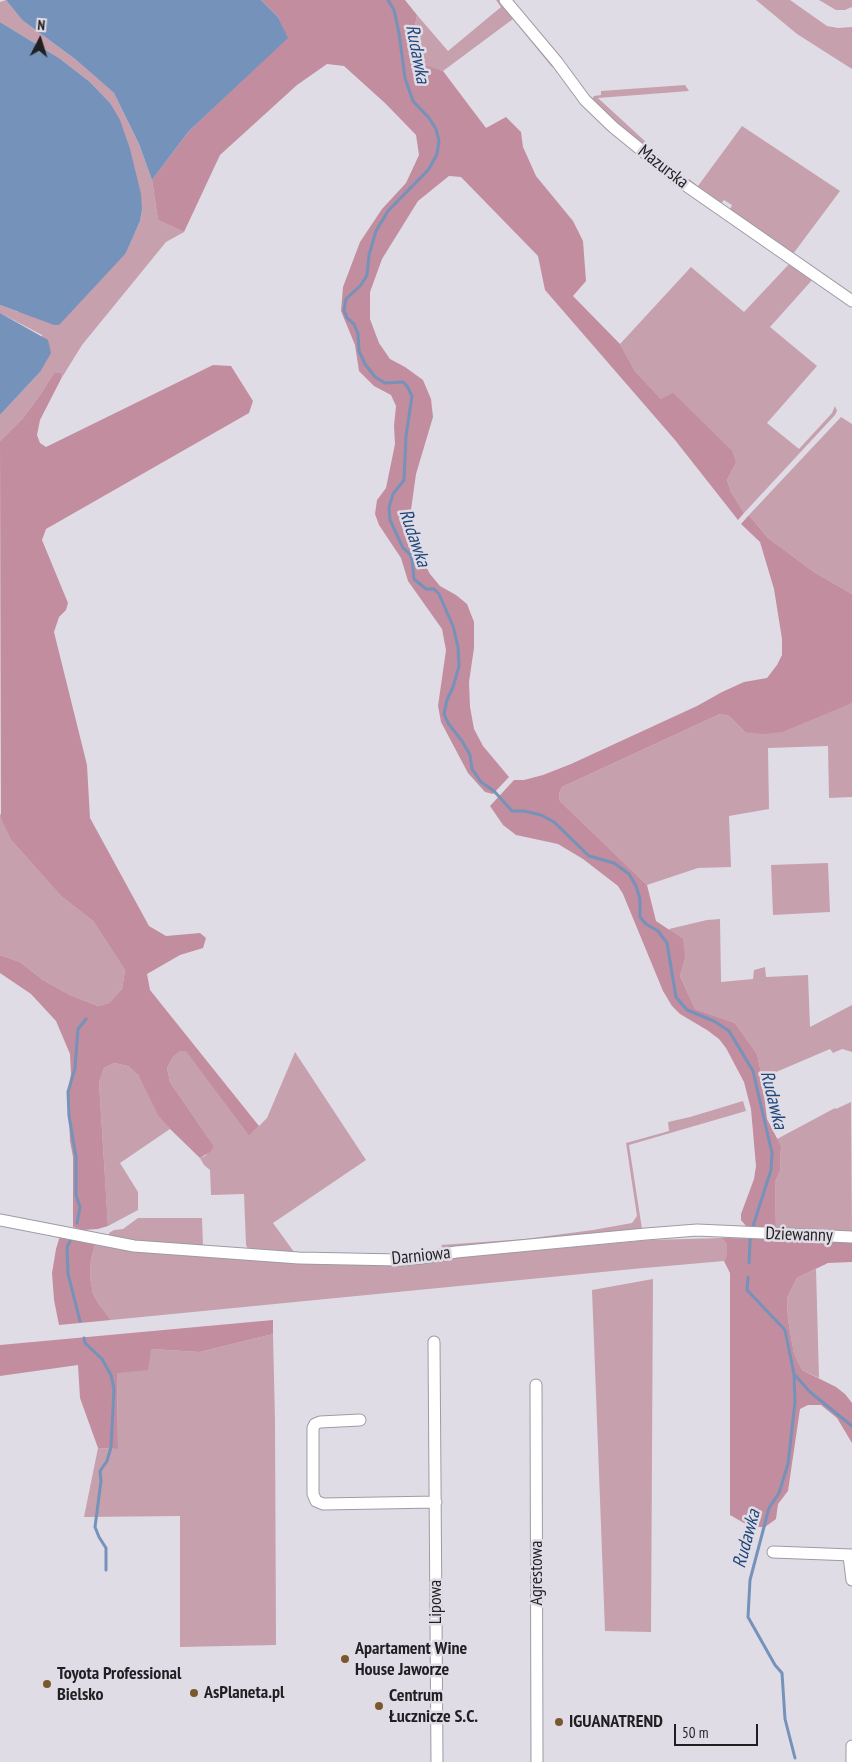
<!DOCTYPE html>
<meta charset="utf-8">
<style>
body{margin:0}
#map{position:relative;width:852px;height:1762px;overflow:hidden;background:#e0dce6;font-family:"PT Sans Narrow",sans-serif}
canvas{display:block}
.north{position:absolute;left:15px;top:15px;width:50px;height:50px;-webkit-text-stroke:4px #e0dce6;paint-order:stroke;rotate:5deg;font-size:14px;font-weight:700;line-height:20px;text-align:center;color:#201f22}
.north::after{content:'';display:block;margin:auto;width:18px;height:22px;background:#201f22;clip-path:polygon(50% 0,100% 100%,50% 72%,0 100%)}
.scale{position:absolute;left:674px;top:1724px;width:84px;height:22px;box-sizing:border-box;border:2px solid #201f22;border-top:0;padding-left:6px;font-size:15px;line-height:18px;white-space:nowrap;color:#201f22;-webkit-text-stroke:4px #e0dce6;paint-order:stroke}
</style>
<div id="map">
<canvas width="852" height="1762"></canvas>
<div class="north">N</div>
<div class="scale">50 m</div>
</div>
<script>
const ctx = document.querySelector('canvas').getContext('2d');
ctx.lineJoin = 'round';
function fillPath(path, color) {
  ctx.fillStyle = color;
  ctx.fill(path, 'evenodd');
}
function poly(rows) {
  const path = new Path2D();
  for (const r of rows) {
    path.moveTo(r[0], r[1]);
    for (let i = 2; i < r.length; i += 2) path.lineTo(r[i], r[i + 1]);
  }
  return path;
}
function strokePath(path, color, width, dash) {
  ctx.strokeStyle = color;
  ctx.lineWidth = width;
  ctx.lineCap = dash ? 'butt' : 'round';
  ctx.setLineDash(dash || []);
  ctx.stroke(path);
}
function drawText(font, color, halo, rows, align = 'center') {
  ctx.font = font + ' "PT Sans Narrow",sans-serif';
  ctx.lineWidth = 5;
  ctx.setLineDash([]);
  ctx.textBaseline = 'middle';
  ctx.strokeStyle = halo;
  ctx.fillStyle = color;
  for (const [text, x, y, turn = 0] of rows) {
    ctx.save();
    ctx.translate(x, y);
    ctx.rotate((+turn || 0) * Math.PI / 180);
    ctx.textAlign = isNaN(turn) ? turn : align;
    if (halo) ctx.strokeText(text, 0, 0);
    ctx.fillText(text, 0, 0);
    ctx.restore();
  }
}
const green = poly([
 [6,0,22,20,75,59,114,93,139,144,152,180,158,220,184,232,166,242,82,345,61,379,60,373,54,373,40,395,23,418,0,441,0,415,40,372,42,335,0,313,0,305,18,312,126,253,140,221,142,210,110,103,90,82,59,58,0,22,0,2],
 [496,0,502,0,556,68,552,67,513,19,443,71,427,67,417,50,413,36,417,15,448,51,501,7],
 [756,0,790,0,827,26,838,28,852,27,852,69,797,34],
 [819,0,852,0,852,7,845,10,836,10],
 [685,85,689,91,598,98,647,143,642,148,592,99,594,96,601,95,601,91],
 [742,126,840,191,793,254,729,212,732,205,724,200,720,205,687,182,689,179,698,186],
 [790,263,813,279,770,327,817,366,767,423,799,449,832,413,835,406,837,411,835,415,744,513,731,492,727,480,736,463,661,399,635,371,620,344,691,267,744,312],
 [841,417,852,424,852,594,814,572,768,538,749,515],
 [852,703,852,797,829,798,828,746,768,748,769,809,729,816,731,867,698,868,647,885,560,801,559,794,562,787,720,714,729,716,745,732],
 [0,813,11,840,61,896,93,921,125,970,122,989,109,1003,98,1006,70,995,43,980,20,962,0,955],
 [828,863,830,912,773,915,771,865],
 [720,919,721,982,753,979,754,970,765,967,766,977,808,975,810,1027,852,1005,852,1052,842,1049,833,1053,830,1049,762,1078,757,1054,735,1023,695,1009,680,976,685,959,669,929,707,920],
 [186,1050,249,1136,267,1118,295,1052,366,1160,273,1223,294,1252,248,1249,246,1245,244,1194,211,1195,210,1170,204,1165,200,1158,205,1156,214,1146,170,1082,167,1068,173,1057,180,1051],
 [114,1063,128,1066,138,1075,158,1114,170,1129,120,1163,138,1192,138,1210,108,1226,99,1082,104,1068],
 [743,1101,746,1111,629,1145,642,1229,671,1227,451,1249,443,1248,441,1245,525,1239,593,1230,632,1223,637,1216,626,1143,669,1131,668,1122,690,1117],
 [851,1102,852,1234,776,1230,775,1182,780,1171,781,1146,777,1139,835,1108,836,1109],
 [138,1218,202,1218,203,1246,109,1238,109,1233,114,1230,123,1229],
 [722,1238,727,1245,727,1257,724,1261,633,1269,111,1320,100,1306,93,1294,90,1277,91,1259,95,1245,122,1248,400,1263,650,1240],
 [816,1269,819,1378,802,1370,794,1353,788,1320,787,1298,797,1278],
 [653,1279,651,1632,605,1631,592,1290],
 [273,1334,275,1421,276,1645,180,1647,180,1516,84,1517,98,1448,118,1449,117,1373,151,1349,200,1352]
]);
const forest = poly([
 [261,0,405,0,417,15,413,36,417,50,427,66,443,71,486,128,506,117,521,132,523,147,536,176,573,221,583,241,586,281,573,296,620,344,635,371,661,399,673,393,732,451,736,463,727,480,731,492,744,513,738,520,675,440,545,290,538,256,461,177,449,176,418,201,382,259,370,292,370,319,379,343,390,359,405,367,423,380,431,399,433,417,416,474,411,510,420,555,430,574,440,586,456,595,467,604,474,622,474,648,469,682,470,707,474,729,483,746,509,777,493,794,485,792,468,773,441,722,438,706,446,650,442,629,408,581,401,558,379,525,375,514,377,500,386,488,395,444,394,426,396,406,391,395,374,386,359,371,355,345,341,311,343,287,360,242,382,209,406,183,419,155,416,135,386,104,344,66,327,64,297,85,220,155,184,232,158,220,152,180,189,131,287,38,278,17],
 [213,365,231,366,253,401,249,413,46,529,42,540,68,603,66,610,59,617,54,632,87,765,90,818,149,926,166,936,200,933,206,938,203,948,180,955,147,974,150,990,259,1126,249,1136,186,1051,180,1051,173,1057,167,1068,170,1082,214,1146,210,1152,200,1158,170,1129,158,1115,138,1075,128,1066,114,1063,104,1068,99,1082,108,1226,98,1229,83,1230,73,1227,73,1157,70,1141,68,1092,71,1074,70,1054,56,1021,31,994,0,973,0,955,20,962,43,980,70,995,98,1006,109,1003,122,989,125,970,93,921,61,896,11,840,1,818,0,441,23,418,40,395,54,373,61,373,61,379,40,420,37,435,40,443,46,447],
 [749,515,768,538,814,572,852,594,852,703,782,732,764,734,745,732,729,716,720,714,562,787,559,794,560,801,647,885,656,921,683,939,685,959,680,976,695,1009,735,1023,757,1054,762,1078,767,1119,781,1146,780,1171,775,1182,776,1230,762,1227,746,1226,741,1220,741,1214,754,1179,756,1166,751,1109,744,1082,726,1048,719,1039,707,1030,680,1014,672,1006,663,991,623,894,618,886,583,859,558,844,516,835,503,825,490,806,514,780,524,780,543,775,571,764,697,706,722,692,744,682,767,678,777,665,782,655,782,639,774,589,760,542,741,524],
 [60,1236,85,1241,95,1245,91,1259,90,1277,93,1294,100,1306,111,1320,59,1325,54,1300,52,1273,56,1249],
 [722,1238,852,1240,852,1262,828,1263,797,1278,787,1298,788,1320,794,1353,802,1370,836,1387,845,1394,852,1403,852,1443,837,1418,821,1405,808,1405,800,1409,788,1491,778,1504,776,1519,765,1527,751,1527,730,1515,730,1273,724,1261,727,1256,727,1245],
 [273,1320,273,1334,200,1352,151,1349,148,1370,117,1373,118,1449,98,1448,80,1398,78,1365,0,1376,0,1345]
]);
const water = poly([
 [6,0,261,0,278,17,288,38,189,131,152,180,139,144,114,93,75,59,22,20],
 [0,22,59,58,90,82,110,103,120,120,130,149,141,194,142,210,140,221,126,253,59,325,54,325,0,305],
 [0,313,48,340,51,353,40,372,0,415]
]);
const stream = poly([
 [388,0,394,10,399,33,405,78,413,101,429,118,436,129,439,141,437,154,429,169,388,211,376,231,369,255,367,275,361,285,346,299,344,310,347,318,354,324,358,334,359,351,365,364,375,377,385,383,403,382,407,386,412,396,406,436,404,480,393,494,389,507,390,520,403,548,410,554,412,560,414,579,426,589,434,589,439,594,453,626,458,647,459,666,453,687,447,700,444,714,448,723,462,741,470,755,472,769,481,782,494,791,512,811,524,811,541,815,554,822,589,856,614,863,629,874,636,886,640,899,640,917,646,924,658,931,667,943,676,997,687,1010,714,1021,729,1031,753,1071,772,1153,771,1170,754,1223,750,1241,749,1263],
 [77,1223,80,1207,76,1195,76,1157,69,1116,68,1092,75,1068,78,1029,86,1019],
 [71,1239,67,1247,68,1274,80,1321],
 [748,1277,747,1290,785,1330,794,1374,795,1402,788,1464,779,1493,769,1508,750,1580,748,1617,775,1665,782,1673,785,1719,795,1758],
 [84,1338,85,1343,102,1359,111,1375,114,1389,111,1447,107,1461,100,1471,101,1481,95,1527,99,1537,106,1548,106,1570],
 [794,1374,810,1392,852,1426]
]);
const minor = poly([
 [505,0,557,62,585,100,613,127,678,180,852,301],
 [0,1220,134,1246,299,1258,400,1260,421,1258,456,1252,646,1234,697,1230,852,1237],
 [434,1342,437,1762],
 [536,1385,537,1762],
 [360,1420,320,1422,315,1424,313,1428,313,1494,316,1501,323,1504,436,1502],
 [773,1552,852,1555],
 [849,1556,852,1580],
 [852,1762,852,1746]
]);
const markers = [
 [345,1659,5,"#79582e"],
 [47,1684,5,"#79582e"],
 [194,1693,5,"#79582e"],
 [379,1706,5,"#79582e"],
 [559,1722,5,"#79582e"]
];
const streetNames = [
 ["Mazurska",663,167,38],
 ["Dziewanny",799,1235,2],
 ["Darniowa",421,1256,-6],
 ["Agrestowa",537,1573,-90],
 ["Lipowa",436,1602,-90]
];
const poiNames = [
 ["Apartament Wine",355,1649],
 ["House Jaworze",355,1670],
 ["Toyota Professional",57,1674],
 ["Bielsko",57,1695],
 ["AsPlaneta.pl",204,1693],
 ["Centrum",389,1696],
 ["Łucznicze S.C.",389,1717],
 ["IGUANATREND",569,1722]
];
const waterNames = [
 ["Rudawka",417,54,79],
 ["Rudawka",414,538,71],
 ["Rudawka",773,1100,76],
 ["Rudawka",747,1539,-75]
];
fillPath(green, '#c6a0ad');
fillPath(forest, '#c28d9f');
fillPath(water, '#7592ba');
strokePath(stream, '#7592ba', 3);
strokePath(minor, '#9e9aa4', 13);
strokePath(minor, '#fff', 11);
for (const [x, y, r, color] of markers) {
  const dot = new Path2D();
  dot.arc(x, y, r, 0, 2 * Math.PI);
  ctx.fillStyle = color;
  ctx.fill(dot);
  strokePath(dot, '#e0dce6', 2);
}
drawText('18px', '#201f22', '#e0dce6', streetNames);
drawText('bold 18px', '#201f22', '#e0dce6', poiNames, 'left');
drawText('italic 19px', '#1f477b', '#e0dce6', waterNames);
</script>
